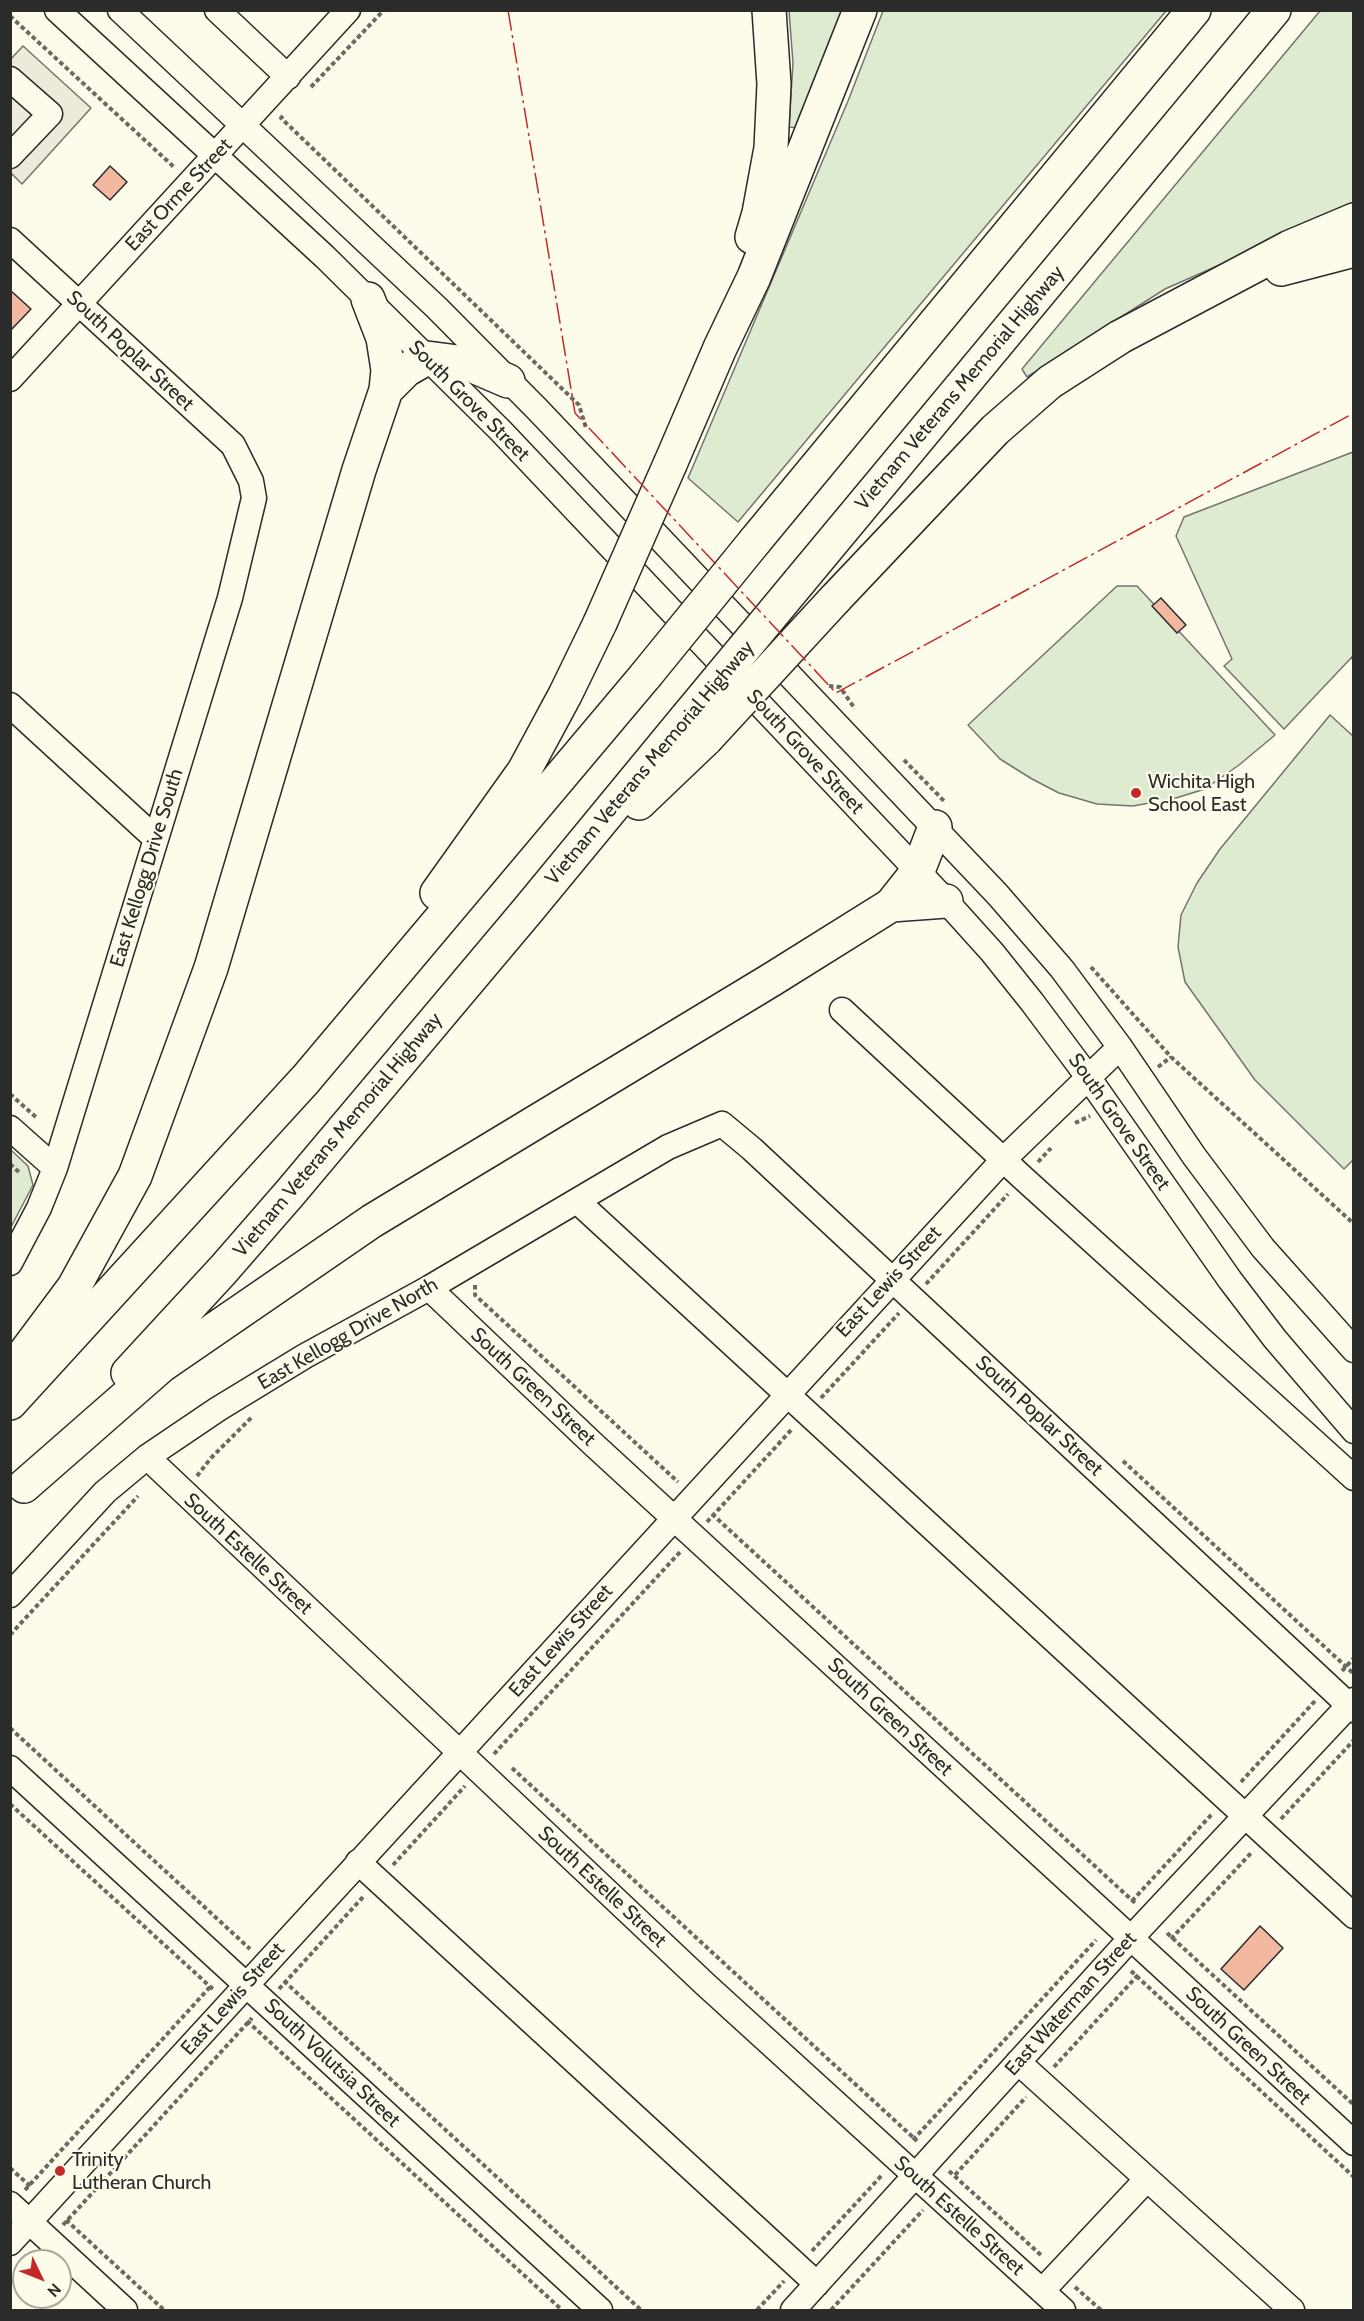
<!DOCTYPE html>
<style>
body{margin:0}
#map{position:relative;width:1364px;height:2321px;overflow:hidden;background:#fdfbea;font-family:Cabin,sans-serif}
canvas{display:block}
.frame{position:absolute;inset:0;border:12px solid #2b2b2b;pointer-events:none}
.north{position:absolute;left:12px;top:2249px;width:60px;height:60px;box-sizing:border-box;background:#fdfbea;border:2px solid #a9a89e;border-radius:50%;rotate:133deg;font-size:16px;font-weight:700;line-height:24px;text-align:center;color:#2b2b2b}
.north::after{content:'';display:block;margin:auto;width:21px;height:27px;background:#c62828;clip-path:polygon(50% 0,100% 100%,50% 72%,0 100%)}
</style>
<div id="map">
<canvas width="1364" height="2321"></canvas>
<div class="frame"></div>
<div class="north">N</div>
</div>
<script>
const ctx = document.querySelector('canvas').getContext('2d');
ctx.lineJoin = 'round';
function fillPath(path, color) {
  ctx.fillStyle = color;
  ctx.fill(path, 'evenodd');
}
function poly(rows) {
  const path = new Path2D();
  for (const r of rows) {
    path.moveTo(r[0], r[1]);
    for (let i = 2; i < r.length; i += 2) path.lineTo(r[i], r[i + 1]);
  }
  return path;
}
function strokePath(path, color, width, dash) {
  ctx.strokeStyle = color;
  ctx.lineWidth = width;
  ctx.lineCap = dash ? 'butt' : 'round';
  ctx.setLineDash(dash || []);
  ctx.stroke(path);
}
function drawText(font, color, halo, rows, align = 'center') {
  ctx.font = font + ' Cabin,sans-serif';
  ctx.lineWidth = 4.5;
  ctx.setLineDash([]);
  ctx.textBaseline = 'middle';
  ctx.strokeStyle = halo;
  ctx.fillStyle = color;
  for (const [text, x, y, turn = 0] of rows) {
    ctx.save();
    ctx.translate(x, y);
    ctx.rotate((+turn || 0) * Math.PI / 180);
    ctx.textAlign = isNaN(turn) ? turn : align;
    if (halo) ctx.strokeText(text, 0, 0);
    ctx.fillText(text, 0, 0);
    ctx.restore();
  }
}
const green = poly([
 [789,11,845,11,798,128,789,127,793,63,789,11],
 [883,11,1166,11,738,522,688,478,848,101,883,11],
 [1320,11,1353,11,1353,206,1165,289,1027,377,1022,369,1320,11],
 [1353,452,1353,659,1351,658,1284,729,1224,666,1232,659,1176,536,1184,517,1353,452],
 [1117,586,1137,586,1275,735,1239,765,1205,789,1176,798,1133,806,1097,804,1059,793,1032,779,1000,759,968,725,1117,586],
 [1330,715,1354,737,1354,1159,1344,1169,1255,1080,1185,982,1178,947,1181,915,1197,883,1220,849,1330,715],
 [11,1150,28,1166,33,1185,11,1227,11,1150]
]);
const parking = poly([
 [23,46,91,108,22,184,11,173,10,60,23,46]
]);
const building = poly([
 [110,166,127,182,110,200,93,185,110,166],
 [10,290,31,309,10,331,10,290],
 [1161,598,1186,625,1177,633,1152,606,1161,598],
 [1260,1926,1283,1948,1244,1990,1221,1969,1260,1926]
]);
const path = poly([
 [10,16,175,168],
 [311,87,384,10],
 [283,116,281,118,579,405,586,428],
 [829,686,840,687,855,709],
 [904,760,945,802],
 [1091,967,1171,1057,1354,1224],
 [1158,1067,1171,1057],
 [10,1094,37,1118],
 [1075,1123,1090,1116],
 [1038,1162,1051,1148],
 [10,1164,20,1173],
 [926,1284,1008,1194],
 [475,1285,475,1295,678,1482],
 [821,1398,899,1313],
 [1123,1461,1354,1674],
 [197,1476,211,1458,253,1416],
 [712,1514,1135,1903],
 [707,1522,793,1428],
 [10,1635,138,1496],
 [1342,1671,1354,1658],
 [10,1728,250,1949],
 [494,1754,680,1552],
 [512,1768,917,2141],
 [1241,1782,1315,1701],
 [10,1804,215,1991],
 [1281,1819,1354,1740],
 [393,1865,465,1786],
 [1132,1901,1212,1814],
 [1167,1933,1354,2105],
 [1171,1939,1252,1852],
 [1131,1971,1354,2177],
 [284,1981,641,2310],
 [279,1989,363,1897],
 [247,2021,562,2310],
 [1054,2067,1138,1975],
 [913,2140,1096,1940],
 [10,2168,30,2186],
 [949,2171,1043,2257],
 [955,2175,1026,2097],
 [25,2190,210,1987],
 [66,2220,164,2310],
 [63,2225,252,2018],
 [812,2251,882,2175],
 [10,2283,24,2268],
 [1075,2287,1101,2310],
 [757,2310,784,2281],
 [831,2310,923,2210]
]);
const minor = poly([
 [57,10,325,257,500,430,946,901,992,952,1032,1002,1088,1077,1230,1280,1275,1339,1354,1431],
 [120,10,437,308,538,410,998,895,1062,969,1120,1047,1194,1156,1263,1248,1354,1350],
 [217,10,288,77],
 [10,79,50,114,10,156],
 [10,240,233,445,251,481,254,498,230,598,55,1168,39,1208,10,1263],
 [10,379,348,10],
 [10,705,156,839],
 [842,1010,1023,1178,1354,1478],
 [10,1128,55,1168],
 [577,1201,1354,1916],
 [429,1288,593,1444,1354,2143],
 [147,1457,706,1985,1063,2310],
 [10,1595,105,1492,147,1457,218,1409,305,1356,429,1288,668,1147,722,1124,752,1149,1354,1710],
 [10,1768,600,2310],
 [358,1862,817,2284],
 [1018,2062,1292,2310],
 [10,2204,125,2310],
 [10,2243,1003,1160,1120,1047],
 [1042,2291,1147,2179],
 [793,2310,1131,1938,1354,1700]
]);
const highway = poly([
 [752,237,759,213,771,148,774,84,769,10],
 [1281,269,1354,250],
 [368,299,383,338,388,370,386,390],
 [671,462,720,348,754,277,860,10],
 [755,541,1194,10],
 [799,582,1274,10],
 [835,599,995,430,1050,382,1120,337,1290,247,1354,220],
 [639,803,706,739],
 [437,893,524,771,565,695,600,623],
 [891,905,946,901],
 [10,1373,74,1287,135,1176,211,968,359,470,386,390,406,370,427,358,466,363,508,381],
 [128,1373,223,1270,290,1193,528,910,687,717],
 [10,1403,306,1079,646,675],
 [24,1486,161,1366,372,1221,771,980,891,905,918,871,935,827]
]);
const highwayBridge = poly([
 [600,623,671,462],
 [646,675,755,541],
 [687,717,799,582],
 [706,739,835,599]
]);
const fence = poly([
 [1354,655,1352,657,1354,659]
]);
const power = poly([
 [508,10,575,413,836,693,1354,413]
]);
const markers = [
 [1136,793,6,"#c62828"],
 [60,2171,6,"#c62828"]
];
const streetNames = [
 ["East Orme Street",179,195,-47],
 ["South Poplar Street",130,351,43],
 ["Vietnam Veterans Memorial Highway",960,388,-50],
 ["South Grove Street",469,401,45],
 ["South Grove Street",805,752,47],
 ["Vietnam Veterans Memorial Highway",650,763,-50],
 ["East Kellogg Drive South",147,868,-73],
 ["South Grove Street",1119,1122,55],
 ["Vietnam Veterans Memorial Highway",338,1135,-50],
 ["East Lewis Street",889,1282,-47],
 ["East Kellogg Drive North",348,1334,-30],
 ["South Green Street",533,1387,43],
 ["South Poplar Street",1039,1416,43],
 ["South Estelle Street",248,1554,43],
 ["East Lewis Street",561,1641,-48],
 ["South Green Street",890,1717,43],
 ["South Estelle Street",602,1887,43],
 ["East Lewis Street",233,1999,-48],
 ["East Waterman Street",1071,2004,-48],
 ["South Green Street",1248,2046,43],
 ["South Volutsia Street",332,2063,43],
 ["South Estelle Street",959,2216,42]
];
const poiNames = [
 ["Wichita High",1148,782],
 ["School East",1148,805],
 ["Trinity",72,2160],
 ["Lutheran Church",72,2183]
];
fillPath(green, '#deebd1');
strokePath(green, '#74746e', 1.5);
fillPath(parking, '#eceadb');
strokePath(parking, '#74746e', 1.5);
fillPath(building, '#f2b8a0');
strokePath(building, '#2b2b2b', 1.5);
strokePath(minor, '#2b2b2b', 27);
strokePath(highway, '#2b2b2b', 36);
strokePath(path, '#6a6964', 4, [4.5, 3]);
strokePath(minor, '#fdfbea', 24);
strokePath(highway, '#fdfbea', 33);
strokePath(highwayBridge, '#2b2b2b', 36, []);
strokePath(highwayBridge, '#fdfbea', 33);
strokePath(fence, '#2b2b2b', 1.5, [8, 3]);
strokePath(power, '#c62828', 1.5, [21, 4.5, 3, 4.5]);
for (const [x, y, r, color] of markers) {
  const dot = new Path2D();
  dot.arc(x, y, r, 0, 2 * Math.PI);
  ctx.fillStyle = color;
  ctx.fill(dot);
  strokePath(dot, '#fdfbea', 2);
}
drawText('20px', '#2b2b2b', '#fdfbea', streetNames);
drawText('20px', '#2b2b2b', '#fdfbea', poiNames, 'left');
</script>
